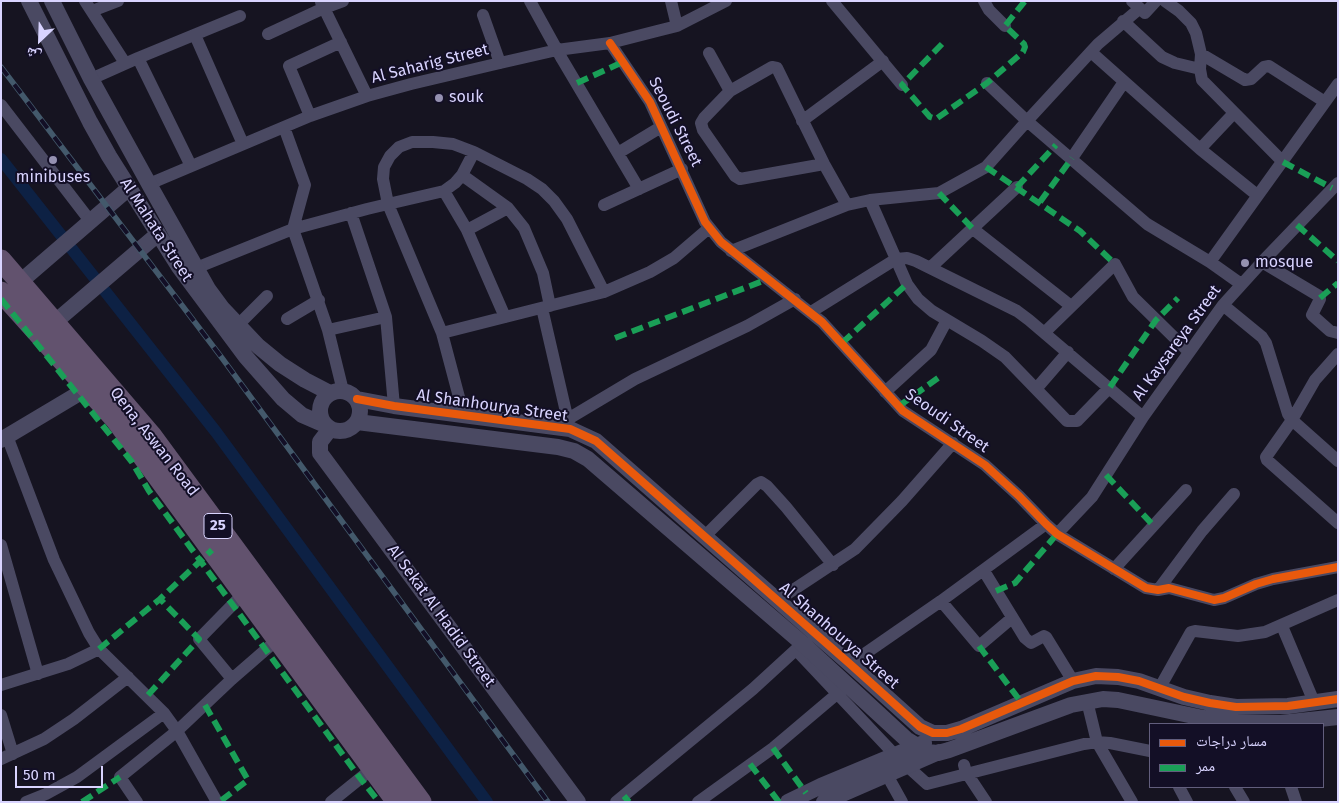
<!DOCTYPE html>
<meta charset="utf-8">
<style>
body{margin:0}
#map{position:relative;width:1339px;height:803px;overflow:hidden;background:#161421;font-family:"Fira Sans","Noto Naskh Arabic",sans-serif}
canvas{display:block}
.frame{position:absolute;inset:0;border:2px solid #d9d4ff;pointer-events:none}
.legend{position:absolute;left:1149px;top:723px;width:175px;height:65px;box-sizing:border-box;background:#130f26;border:1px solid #625e7d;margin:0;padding:6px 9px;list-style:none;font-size:15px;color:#d9d4ff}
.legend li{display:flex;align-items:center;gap:10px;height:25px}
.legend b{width:25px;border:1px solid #625e7d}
.north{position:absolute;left:15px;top:15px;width:50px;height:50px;-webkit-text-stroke:4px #130f26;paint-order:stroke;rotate:204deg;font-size:14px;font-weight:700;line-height:20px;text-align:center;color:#d9d4ff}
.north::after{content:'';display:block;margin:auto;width:18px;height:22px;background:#d9d4ff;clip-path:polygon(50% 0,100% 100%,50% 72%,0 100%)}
.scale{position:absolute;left:15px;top:766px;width:88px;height:22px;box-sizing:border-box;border:2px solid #d9d4ff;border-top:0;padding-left:6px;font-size:15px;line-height:18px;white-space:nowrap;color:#d9d4ff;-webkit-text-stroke:4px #130f26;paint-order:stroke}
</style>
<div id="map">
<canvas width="1339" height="803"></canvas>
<div class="frame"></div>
<ul class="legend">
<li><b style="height:6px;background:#e8590c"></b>مسار دراجات</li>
<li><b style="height:6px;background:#1a9f57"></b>ممر</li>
</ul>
<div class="north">ش</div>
<div class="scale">50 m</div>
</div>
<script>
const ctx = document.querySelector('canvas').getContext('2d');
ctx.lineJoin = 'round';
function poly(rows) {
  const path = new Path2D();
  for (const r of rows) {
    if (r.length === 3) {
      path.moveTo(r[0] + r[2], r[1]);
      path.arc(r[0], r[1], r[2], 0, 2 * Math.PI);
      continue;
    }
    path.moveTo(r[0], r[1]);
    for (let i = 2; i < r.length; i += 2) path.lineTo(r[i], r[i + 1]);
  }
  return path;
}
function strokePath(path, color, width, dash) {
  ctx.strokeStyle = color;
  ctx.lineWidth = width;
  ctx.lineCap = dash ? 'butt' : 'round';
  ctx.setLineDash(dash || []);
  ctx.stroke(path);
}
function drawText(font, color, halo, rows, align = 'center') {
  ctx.font = font + ' "Fira Sans",sans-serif';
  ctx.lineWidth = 4;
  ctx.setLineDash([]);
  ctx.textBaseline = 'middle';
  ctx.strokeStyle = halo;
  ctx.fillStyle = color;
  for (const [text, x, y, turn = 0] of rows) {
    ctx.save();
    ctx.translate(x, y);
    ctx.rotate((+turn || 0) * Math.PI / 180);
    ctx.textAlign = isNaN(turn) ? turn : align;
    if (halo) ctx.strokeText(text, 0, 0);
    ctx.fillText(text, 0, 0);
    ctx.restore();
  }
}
const canal = poly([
 [1,159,216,432,487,802]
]);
const minor = poly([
 [85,1,125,63],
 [343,1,324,8,367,96],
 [530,1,562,59,639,189],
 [671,1,677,26],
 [832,1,902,85],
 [984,1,989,10,1005,26],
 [1132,1,1145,13,1156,1],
 [1165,1,1179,11,1191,23,1196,33,1201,54,1200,69,1202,80,1283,162],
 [1139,9,1098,44,1027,121,1147,224,1210,262],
 [92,11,118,1],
 [483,15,500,63],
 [1123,21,1162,57,1175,63,1200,69],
 [268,34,324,8,321,2],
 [195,35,243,144],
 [610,43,650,102,705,222,721,242,822,322,903,411,985,465,1019,496,1046,524,1057,534,1146,588,1158,590,1169,588,1214,600,1224,598,1256,584,1273,579,1338,567],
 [1091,52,1200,149,1257,195],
 [709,53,730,91],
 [1201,54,1245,80,1251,79,1264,67,1269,66,1325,102],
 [138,58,240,16],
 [91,79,138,58,191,166],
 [1,105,91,222],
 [310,116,289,66,341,42],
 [802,121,883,61],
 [284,127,305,185,293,229,328,330,343,391],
 [1200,149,1234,113],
 [474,152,527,179,542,189,554,201,567,219,604,292,650,272,674,258,709,228],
 [618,153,661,127],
 [1072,158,1124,82],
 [824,164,740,179,735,176,703,130,701,123,704,118,730,91,772,67,777,68,824,164,847,205],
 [462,175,508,208,524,228,543,273,550,306],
 [149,184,310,116,367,96,411,84,500,63,557,50,610,43,657,31,677,26,726,1],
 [444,191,467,230,505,317],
 [870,200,907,284,918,299,932,311,982,341,1005,357,1067,421,1077,421,1110,387],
 [604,205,682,169],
 [351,213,386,317,394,406],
 [973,229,1071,306],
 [467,230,508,208],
 [731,251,847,205,870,200,939,193,986,167,1027,121,987,83],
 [1262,262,1319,296,1320,299,1312,315,1330,331,1338,333],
 [931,267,1017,187],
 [196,268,293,229,367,209,388,204,444,191,455,183,462,175,474,152,453,144,433,142,412,142,399,147,390,156,384,167,383,179,388,204,442,333,464,416],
 [1241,284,1210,262,1338,84],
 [1223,305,1262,337,1266,343,1288,414,1292,420,1338,461],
 [542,308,569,425],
 [811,312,896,259,907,258,916,261,1017,311,1029,320,1143,417],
 [287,319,319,300],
 [237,326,267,296],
 [328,330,386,317],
 [1045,332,1115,264,1133,297,1189,352],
 [442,333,604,292],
 [1338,354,1315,380,1292,420,1266,457,1267,460,1338,523],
 [1036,389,1068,352],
 [885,392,931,350,947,320],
 [568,419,635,379,747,326,795,299],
 [7,436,54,560,89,633,99,649,164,713,177,731,217,802],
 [1057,534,1092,497,1143,417,1223,305,1262,262,1338,183],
 [705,536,757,484,761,482,767,486,786,507,833,565],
 [1,545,38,674],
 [1114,569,1186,490],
 [984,571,1025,638,1031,643,1044,636,1046,637,1073,681],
 [1158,590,1202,531,1234,494],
 [778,600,855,549,902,501,953,443],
 [941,601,979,646,1012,618],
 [1282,626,1314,702],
 [796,650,895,755,927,784,1084,744,1097,742,1110,743,1150,751],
 [850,664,941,601,1046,524],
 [232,679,199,639,244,593],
 [1,685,68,664,99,649],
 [1159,689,1191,632,1195,631,1238,636,1265,632,1338,600],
 [1087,701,1097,742,1132,802],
 [1,715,13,754],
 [1,759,44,739,74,719,128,677],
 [964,765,966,772,986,802],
 [887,775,902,802],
 [1179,787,1187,802],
 [1235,787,1244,802],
 [1291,787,1296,802],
 [26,802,46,794,77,777,164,713],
 [137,802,120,777,177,731,232,679,278,639],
 [331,802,373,768],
 [616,802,753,689,801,645],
 [698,802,773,748,844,688]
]);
const tertiary = poly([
 [29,1,90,122,109,156,179,267,246,357,283,399,302,415,325,425],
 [52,1,91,79,149,184,208,289,222,308,258,346,280,364,305,380,330,393],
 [20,282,129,188],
 [55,322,158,234],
 [340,411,20],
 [357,399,394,406,570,429,596,441,850,664,920,727,933,733,947,733,961,729,1073,681,1096,676,1118,677,1139,681,1184,697,1210,703,1236,707,1288,706,1338,699],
 [357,422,558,447,574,451,588,459,803,644,906,739,927,752,938,753,949,750,1071,705,1103,699,1118,700,1203,718,1241,723,1281,723,1338,717],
 [330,429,320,442,320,453,578,802],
 [1,440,88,388],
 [788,802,821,786,924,743],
 [824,802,939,752]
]);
const trunk = poly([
 [1,260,151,435,421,802],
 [1,292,116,420,397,802]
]);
const rail = poly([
 [1,67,222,358,548,802]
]);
const quiet = poly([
 [942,44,902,85,930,117,936,119,987,83,1023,52,1025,47,1024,44,1005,26,1025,1],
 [577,83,623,62],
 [1283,162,1332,188],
 [986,167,1080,231,1115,264],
 [1017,187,1056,145],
 [939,193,973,229],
 [1040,202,1072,158],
 [1297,225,1338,261],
 [1320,298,1338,283],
 [1,299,132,462,149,491,360,778,379,802],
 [615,338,768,279],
 [842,343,907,284],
 [1110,387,1156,320,1178,298],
 [899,406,938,378],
 [1106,475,1153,525],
 [996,591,1015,583,1057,534],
 [979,646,1021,702],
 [99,649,160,599,212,550],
 [148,695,199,639,160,599],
 [205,705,248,780,219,802],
 [773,748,806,793],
 [750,764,779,802],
 [624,796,629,802],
 [82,802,120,777]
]);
const cycleway = poly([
 [610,43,650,102,705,222,721,242,822,322,903,411,985,465,1019,496,1046,524,1057,534,1146,588,1158,590,1169,588,1214,600,1224,598,1256,584,1273,579,1338,567],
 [357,399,394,406,570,429,596,441,850,664,920,727,933,733,947,733,961,729,1073,681,1096,676,1118,677,1139,681,1184,697,1210,703,1236,707,1288,706,1338,699]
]);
const markers = [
 [439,98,5,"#9591b1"],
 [53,160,5,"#9591b1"],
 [1245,263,5,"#9591b1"]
];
const shields = [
 [218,526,28]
];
const shieldNames = [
 ["25",218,526]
];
const streetNames = [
 ["Al Saharig Street",430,64,-14],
 ["Seoudi Street",675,122,63],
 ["Al Mahata Street",156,230,57],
 ["Al Kaysareya Street",1177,343,-54],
 ["Al Shanhourya Street",492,406,8],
 ["Seoudi Street",947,421,35],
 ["Qena, Aswan Road",154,442,52],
 ["Al Sekat Al Hadid Street",441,616,54],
 ["Al Shanhourya Street",839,636,41]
];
const poiNames = [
 ["souk",449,98],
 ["minibuses",53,178,"center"],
 ["mosque",1255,263]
];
strokePath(canal, '#0d2144', 12);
strokePath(minor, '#4a4962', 12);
strokePath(tertiary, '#4a4962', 16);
strokePath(trunk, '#62526e', 21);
strokePath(rail, '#43596b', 5.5);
strokePath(rail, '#130f26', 4, [11]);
strokePath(quiet, '#1a9f57', 6, [12, 6]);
strokePath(cycleway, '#e8590c', 8);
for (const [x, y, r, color] of markers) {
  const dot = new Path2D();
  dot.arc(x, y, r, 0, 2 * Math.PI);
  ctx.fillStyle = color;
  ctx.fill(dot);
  strokePath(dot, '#130f26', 2);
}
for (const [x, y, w] of shields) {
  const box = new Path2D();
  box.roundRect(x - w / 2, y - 12.5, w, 25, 4);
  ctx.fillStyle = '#130f26';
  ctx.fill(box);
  strokePath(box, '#d9d4ff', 1);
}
drawText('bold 15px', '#d9d4ff', null, shieldNames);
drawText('16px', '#d9d4ff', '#130f26', streetNames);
drawText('16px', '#d9d4ff', '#130f26', poiNames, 'left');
</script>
